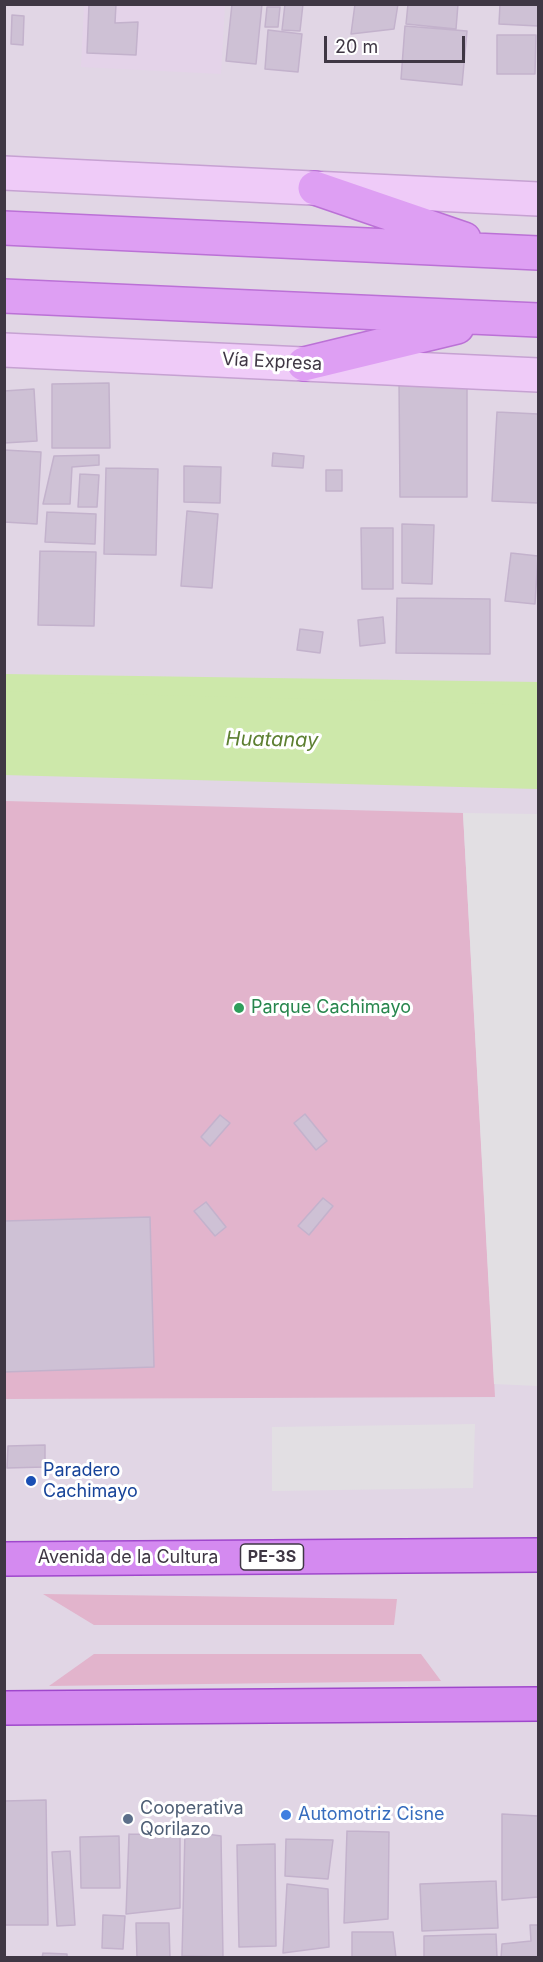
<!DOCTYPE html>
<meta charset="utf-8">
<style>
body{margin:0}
#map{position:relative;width:543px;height:1962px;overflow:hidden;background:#efe7f2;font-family:Inter,sans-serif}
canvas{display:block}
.frame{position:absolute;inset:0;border:6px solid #3f3744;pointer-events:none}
.scale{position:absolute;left:324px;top:36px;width:141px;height:27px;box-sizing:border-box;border:3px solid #3f3744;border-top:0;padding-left:8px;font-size:18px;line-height:21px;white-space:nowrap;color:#3f3744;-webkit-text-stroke:4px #fff;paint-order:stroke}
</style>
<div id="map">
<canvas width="543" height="1962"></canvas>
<div class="frame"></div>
<div class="scale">20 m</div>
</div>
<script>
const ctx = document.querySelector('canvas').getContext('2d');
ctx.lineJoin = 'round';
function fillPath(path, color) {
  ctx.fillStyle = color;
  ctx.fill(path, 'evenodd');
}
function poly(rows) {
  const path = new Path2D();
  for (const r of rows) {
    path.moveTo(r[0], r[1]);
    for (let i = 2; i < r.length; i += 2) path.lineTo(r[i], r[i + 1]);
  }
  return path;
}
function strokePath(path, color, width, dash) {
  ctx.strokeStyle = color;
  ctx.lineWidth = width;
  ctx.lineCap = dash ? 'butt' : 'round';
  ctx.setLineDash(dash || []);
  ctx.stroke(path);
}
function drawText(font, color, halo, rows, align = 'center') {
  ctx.font = font + ' Inter,sans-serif';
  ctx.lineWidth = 6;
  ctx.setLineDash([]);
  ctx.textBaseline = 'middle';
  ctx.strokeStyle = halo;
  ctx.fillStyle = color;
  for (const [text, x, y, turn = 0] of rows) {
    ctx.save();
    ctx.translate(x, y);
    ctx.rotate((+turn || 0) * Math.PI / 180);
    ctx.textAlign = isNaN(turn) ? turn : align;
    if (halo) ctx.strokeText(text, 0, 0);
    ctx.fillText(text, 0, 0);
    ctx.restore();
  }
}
const residential = poly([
 [5,5,538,5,538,1957,5,1957]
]);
const education = poly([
 [84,5,225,5,221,74,81,67]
]);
const green = poly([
 [5,801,463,813,495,1397,5,1399],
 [43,1594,397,1599,394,1625,94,1625],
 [94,1654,421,1654,441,1681,49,1686]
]);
const parking = poly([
 [463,813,538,814,538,1386,494,1384],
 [475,1424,473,1488,272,1491,272,1427]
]);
const water = poly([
 [5,674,538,682,538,747,5,733]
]);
const river = poly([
 [4,733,538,747]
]);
const building = poly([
 [89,4,116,4,115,23,138,22,136,55,87,53,89,4],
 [232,4,262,4,256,64,226,61,232,4],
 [285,4,303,4,300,31,282,30,285,4],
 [355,4,398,4,394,29,351,34,355,4],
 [408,4,458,4,456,29,406,24,408,4],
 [500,4,538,4,538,26,499,24,500,4],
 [267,7,280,7,278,27,265,27,267,7],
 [12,15,24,16,23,45,11,44,12,15],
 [405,26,467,31,462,85,401,79,405,26],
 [268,30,302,34,298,72,265,69,268,30],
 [497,35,536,35,535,74,497,74,497,35],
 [399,380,467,380,467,497,400,497,399,380],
 [109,383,110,448,52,448,52,384,109,383],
 [34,389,37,441,4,443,4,391,34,389],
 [497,412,538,414,538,503,492,501,497,412],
 [4,450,41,452,37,524,4,522,4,450],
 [273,453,304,456,303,468,272,466,273,453],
 [99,455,99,465,72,467,70,504,43,504,54,456,99,455],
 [184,466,221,467,220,503,184,502,184,466],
 [106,468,158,469,156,555,104,554,106,468],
 [326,470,342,470,342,491,326,491,326,470],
 [80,474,99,475,97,507,78,507,80,474],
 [187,511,218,514,212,588,181,586,187,511],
 [47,512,96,514,95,544,45,542,47,512],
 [402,524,434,525,432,584,402,583,402,524],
 [361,528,393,528,393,589,362,589,361,528],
 [40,551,96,552,94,626,38,625,40,551],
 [511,553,538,556,535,604,505,601,511,553],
 [397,598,490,599,490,654,396,653,397,598],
 [383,617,385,643,360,646,358,620,383,617],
 [300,629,323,632,320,653,297,650,300,629],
 [305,1114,327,1141,316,1150,294,1123,305,1114],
 [220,1115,230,1123,210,1146,201,1137,220,1115],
 [323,1198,333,1206,309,1235,298,1226,323,1198],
 [206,1202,226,1227,215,1236,194,1211,206,1202],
 [150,1217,154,1367,4,1372,4,1221,150,1217],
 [45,1445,45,1467,7,1468,8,1446,45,1445],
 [46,1800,48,1925,4,1925,4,1801,46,1800],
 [502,1814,538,1816,538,1897,502,1900,502,1814],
 [185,1831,221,1836,223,1957,182,1956,185,1831],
 [347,1831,389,1832,388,1919,344,1923,347,1831],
 [129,1834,180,1835,180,1908,126,1914,129,1834],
 [119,1836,120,1888,81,1888,80,1837,119,1836],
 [286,1839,333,1840,328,1879,285,1876,286,1839],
 [275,1844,276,1946,239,1947,237,1845,275,1844],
 [70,1851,75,1925,57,1926,52,1852,70,1851],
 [496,1881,498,1928,422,1931,420,1884,496,1881],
 [287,1884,328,1889,329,1947,283,1953,287,1884],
 [103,1915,125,1916,123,1949,102,1948,103,1915],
 [136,1923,169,1923,170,1958,137,1958,136,1923],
 [530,1925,538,1925,538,1958,501,1958,502,1944,531,1941,530,1925],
 [352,1932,393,1932,396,1958,352,1958,352,1932],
 [496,1934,497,1958,424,1958,424,1936,496,1934],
 [43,1953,67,1954,67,1958,42,1958,43,1953]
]);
const secondary = poly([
 [4,173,538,199],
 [4,350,538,375]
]);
const primary = poly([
 [315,188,464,239],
 [4,228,538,253],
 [4,296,538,320],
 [304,364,457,327]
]);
const trunk = poly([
 [4,1559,538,1555],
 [4,1708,538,1704]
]);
const markers = [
 [239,1008,6,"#2e9e5b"],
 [31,1481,6,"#1a4fb4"],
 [286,1815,6,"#3f7fe0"],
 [128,1819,6,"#5c6f8a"]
];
const shields = [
 [272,1557,63]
];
const shieldNames = [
 ["PE-3S",272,1557]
];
const streetNames = [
 ["Vía Expresa",272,362,3],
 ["Avenida de la Cultura",128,1558]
];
const leisureNames = [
 ["Parque Cachimayo",251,1008]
];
const transitNames = [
 ["Paradero",43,1471],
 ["Cachimayo",43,1492]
];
const serviceNames = [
 ["Cooperativa",140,1809],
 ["Qorilazo",140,1830]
];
const shopNames = [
 ["Automotriz Cisne",298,1815]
];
const waterNames = [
 ["Huatanay",272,740,1]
];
fillPath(residential, '#e1d6e5');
fillPath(education, '#e4d3e9');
fillPath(green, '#e2b4cc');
fillPath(parking, '#e2dfe3');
fillPath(water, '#cde8aa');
strokePath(river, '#cde8aa', 84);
fillPath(building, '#cec1d5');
strokePath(building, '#c3b2cc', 1.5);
strokePath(secondary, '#c6a1d2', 36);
strokePath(primary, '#bb71d6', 36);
strokePath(trunk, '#9f47cc', 36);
strokePath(secondary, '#efcbf8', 33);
strokePath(primary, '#de9ff3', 33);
strokePath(trunk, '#d48af0', 33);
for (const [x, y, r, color] of markers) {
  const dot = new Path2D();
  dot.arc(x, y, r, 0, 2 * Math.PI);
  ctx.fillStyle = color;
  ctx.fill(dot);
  strokePath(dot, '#fff', 2);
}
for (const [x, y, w] of shields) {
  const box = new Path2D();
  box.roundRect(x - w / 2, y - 13, w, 26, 4.5);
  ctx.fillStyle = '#fff';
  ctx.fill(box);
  strokePath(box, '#3f3744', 1.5);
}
drawText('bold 16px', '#3f3744', null, shieldNames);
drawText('18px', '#3f3744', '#fff', streetNames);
drawText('18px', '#27864d', '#fff', leisureNames, 'left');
drawText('18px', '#164399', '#fff', transitNames, 'left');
drawText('18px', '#4e5e75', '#fff', serviceNames, 'left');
drawText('18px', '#366cbe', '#fff', shopNames, 'left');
drawText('italic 20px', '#5c7f31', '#fff', waterNames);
</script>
